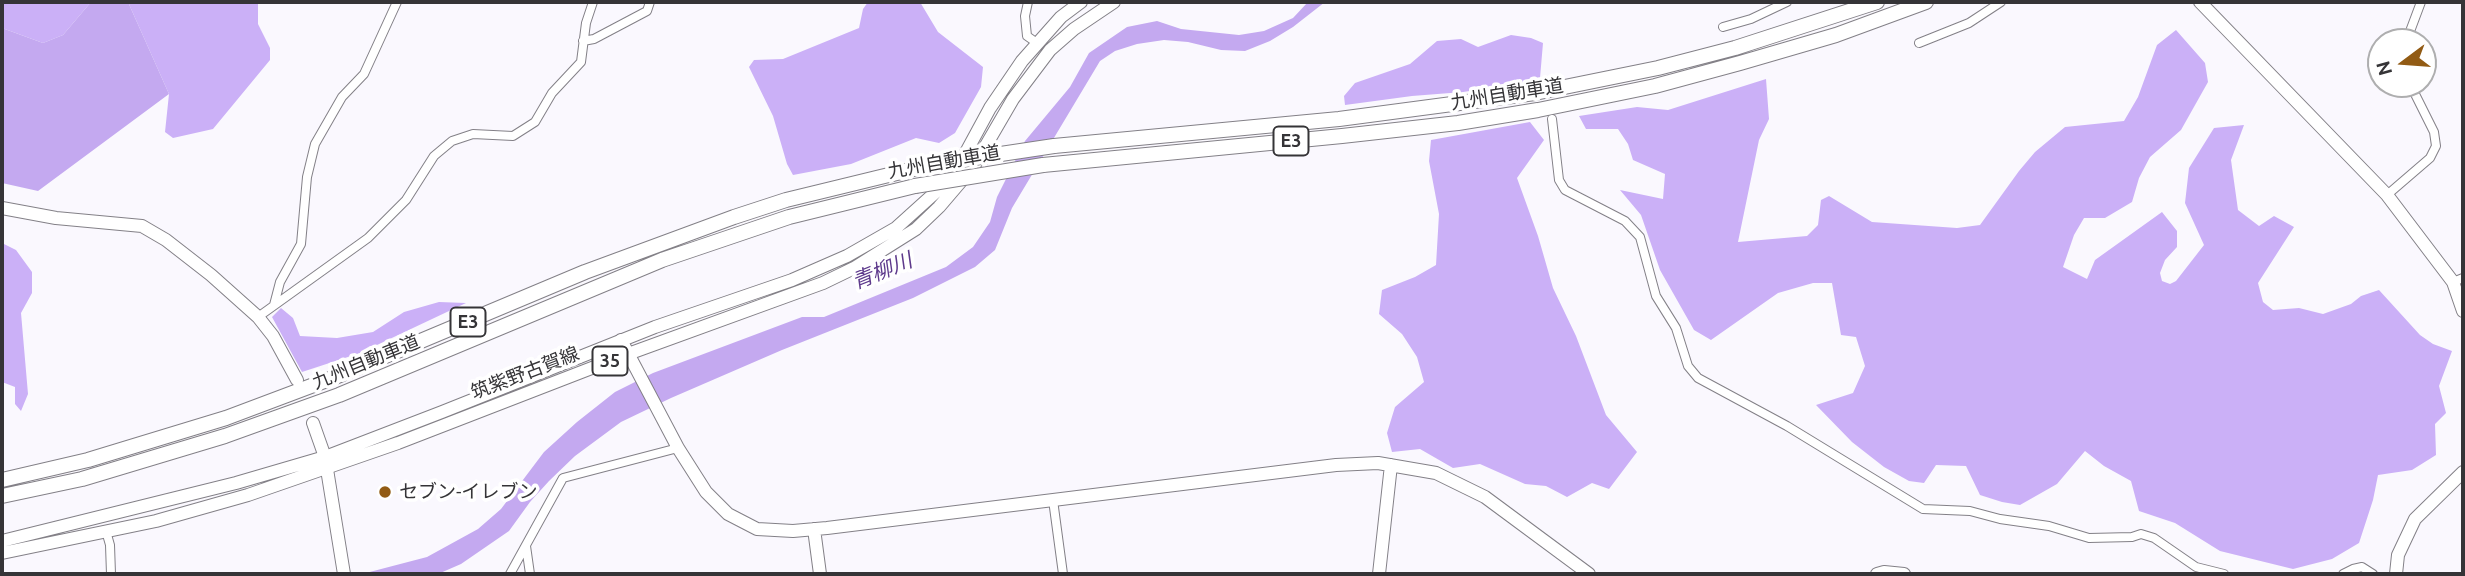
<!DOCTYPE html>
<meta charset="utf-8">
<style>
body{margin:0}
#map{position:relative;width:2465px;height:576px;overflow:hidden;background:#faf8fe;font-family:Ubuntu,sans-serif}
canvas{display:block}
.frame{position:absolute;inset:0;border:4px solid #353437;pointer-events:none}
.north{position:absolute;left:2367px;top:28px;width:70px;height:70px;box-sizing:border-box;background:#fff;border:2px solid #aeaeaf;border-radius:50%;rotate:254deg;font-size:19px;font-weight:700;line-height:28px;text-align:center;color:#353437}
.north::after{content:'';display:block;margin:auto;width:24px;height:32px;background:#925b14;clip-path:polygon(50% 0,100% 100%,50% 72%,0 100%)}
</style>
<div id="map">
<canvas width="2465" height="576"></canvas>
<div class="frame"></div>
<div class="north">N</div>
</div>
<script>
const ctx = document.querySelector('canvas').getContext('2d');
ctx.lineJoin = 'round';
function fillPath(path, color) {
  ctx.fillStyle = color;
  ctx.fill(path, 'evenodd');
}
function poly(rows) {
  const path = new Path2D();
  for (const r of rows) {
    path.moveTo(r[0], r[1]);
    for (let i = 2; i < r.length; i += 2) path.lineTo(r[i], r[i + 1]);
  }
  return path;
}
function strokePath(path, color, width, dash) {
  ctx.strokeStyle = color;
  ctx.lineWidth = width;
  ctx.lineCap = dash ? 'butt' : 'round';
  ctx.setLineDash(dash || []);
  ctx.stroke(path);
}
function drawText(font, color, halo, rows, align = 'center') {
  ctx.font = font + ' Ubuntu,"Noto Sans JP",sans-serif';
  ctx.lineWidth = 7;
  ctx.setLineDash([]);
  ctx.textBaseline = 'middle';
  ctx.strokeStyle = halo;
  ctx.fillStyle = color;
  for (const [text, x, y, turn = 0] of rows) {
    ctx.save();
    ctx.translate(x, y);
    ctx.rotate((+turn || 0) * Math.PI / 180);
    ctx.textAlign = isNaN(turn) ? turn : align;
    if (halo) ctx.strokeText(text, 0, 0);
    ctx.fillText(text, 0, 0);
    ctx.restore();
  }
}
const forest = poly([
 [2,2,91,2,63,35,43,43,2,28],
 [128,2,258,2,258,24,270,48,270,60,213,129,173,138,165,132,169,94],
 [868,2,920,2,938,32,983,67,981,87,955,133,939,143,916,138,851,164,793,175,787,164,773,116,749,67,754,60,783,59,859,28,863,9],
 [2176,30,2205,63,2208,82,2181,130,2150,157,2139,178,2132,202,2105,218,2084,218,2074,235,2063,267,2087,279,2095,260,2162,212,2177,231,2177,247,2165,260,2160,273,2162,281,2170,284,2176,281,2204,245,2185,203,2189,168,2214,128,2244,125,2231,160,2238,210,2259,226,2274,216,2294,227,2258,283,2263,302,2273,310,2299,308,2323,314,2351,304,2361,296,2379,290,2420,335,2433,344,2452,351,2439,386,2446,413,2435,424,2436,455,2412,470,2378,475,2373,500,2359,543,2332,559,2293,569,2220,551,2175,523,2139,511,2131,481,2104,466,2085,451,2057,484,2020,505,2002,502,1980,495,1966,466,1936,465,1924,483,1909,481,1884,467,1852,442,1816,405,1853,393,1865,366,1856,337,1841,335,1832,283,1813,283,1778,293,1711,340,1694,330,1660,270,1641,215,1620,190,1663,199,1665,174,1633,160,1628,144,1618,129,1586,129,1579,116,1637,107,1668,110,1766,79,1769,119,1759,140,1738,242,1807,236,1818,225,1821,200,1829,196,1872,222,1957,228,1980,225,2019,171,2035,152,2065,127,2124,121,2138,97,2157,45],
 [1511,35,1531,38,1543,43,1540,78,1527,82,1463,92,1412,96,1345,105,1344,96,1355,83,1410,64,1437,41,1461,39,1478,47],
 [1530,122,1544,140,1517,178,1538,236,1553,288,1576,336,1606,415,1637,452,1609,489,1592,483,1567,497,1546,486,1525,484,1480,464,1453,468,1420,449,1392,452,1387,433,1395,407,1424,382,1417,357,1402,334,1379,314,1382,290,1415,277,1436,265,1439,214,1429,161,1431,140],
 [2,243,16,250,32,272,32,293,21,313,28,394,21,411,15,404,15,387,2,382],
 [439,302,466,303,360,353,302,372,272,317,281,308,293,318,300,336,337,338,373,332,404,312]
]);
const water = poly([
 [91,2,128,2,169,94,38,191,2,183,2,28,43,43,63,35],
 [1308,2,1325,2,1293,27,1270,41,1245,51,1221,50,1188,42,1164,40,1137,44,1115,51,1100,61,1012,208,995,250,975,267,913,298,782,350,671,398,621,422,575,456,549,481,530,502,509,531,461,564,438,574,362,574,427,557,478,529,501,509,544,452,577,422,615,392,653,373,802,317,824,317,946,267,973,247,990,222,997,197,1025,141,1070,87,1089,53,1127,27,1157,21,1181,29,1239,35,1264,31,1293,18]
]);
const street = poly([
 [1028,2,1025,16,1027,36,1037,43],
 [1723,27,1751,19,1787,2],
 [583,41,594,39,647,11,650,2],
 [2406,42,2421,2],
 [1919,43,1969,23,2001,2],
 [1552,119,1559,180,1565,190,1625,221,1640,237,1656,296,1676,328,1688,366,1698,378,1787,426,1923,509,1970,511,2000,519,2049,526,2089,538,2132,537,2141,534,2154,538,2196,567,2224,574],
 [2387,195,2430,158,2436,146,2434,132,2410,84],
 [2453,282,2463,278],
 [274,305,280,282,301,244,307,177,315,144,342,97,364,74,397,2],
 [258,317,368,238,406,200,434,156,452,141,473,134,513,136,535,122,552,93,581,62,586,23,593,2],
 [1053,500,1063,574],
 [106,531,110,545,111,574],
 [526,546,530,574],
 [510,574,563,478,678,448],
 [2343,574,2353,569,2362,567,2373,574]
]);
const secondary = poly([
 [2200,2,2387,195,2453,282,2463,311],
 [2,208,56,218,142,226,166,240,211,275,258,317,273,336,297,380],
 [621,340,678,448,706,492,728,514,757,529,793,531,827,528,1336,465,1378,463,1436,473,1485,497,1589,574],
 [313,423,325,457,344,574],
 [814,529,820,574],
 [1379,574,1391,465],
 [1877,574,1884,572,1904,574],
 [2396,574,2398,555,2415,519,2463,472]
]);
const primary = poly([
 [2,541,236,483,325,457,442,412,655,327,792,280,847,256,896,228,937,191,958,167,990,108,1022,61,1061,17,1081,2],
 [2,553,156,521,248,495,398,443,628,354,823,283,854,268,916,229,939,207,974,166,1013,99,1050,50,1074,29,1114,2]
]);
const highway = poly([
 [1054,146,1339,119,1535,93,1658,68,1735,48,1877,2],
 [1043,165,1342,136,1458,123,1538,110,1655,86,1740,63,1836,35,1926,2],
 [2,480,88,460,226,418,335,377,585,272,734,217,786,200,934,164],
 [2,496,82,479,225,436,339,395,662,260,789,217,915,186]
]);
const highwayBridge = poly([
 [934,164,1054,146],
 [915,186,1043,165]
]);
const markers = [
 [385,492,7,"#925b14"]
];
const shields = [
 [1291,141,35],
 [468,322,35],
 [610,361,35]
];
const shieldNames = [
 ["E3",1291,141],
 ["E3",468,322],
 ["35",610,361]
];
const streetNames = [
 ["九州自動車道",1507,94,-9],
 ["九州自動車道",944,162,-10],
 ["九州自動車道",366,362,-22],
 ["筑紫野古賀線",525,373,-21]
];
const poiNames = [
 ["セブン-イレブン",399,492]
];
const waterNames = [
 ["青柳川",882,271,-22]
];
fillPath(forest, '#cbb0f7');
fillPath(water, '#c4a9f0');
strokePath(street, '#838087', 10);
strokePath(secondary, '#838087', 14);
strokePath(primary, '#838087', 14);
strokePath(highway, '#838087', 16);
strokePath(street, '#fff', 8);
strokePath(secondary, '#fff', 12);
strokePath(primary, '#fff', 12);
strokePath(highway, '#fff', 14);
strokePath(highwayBridge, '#838087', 16, []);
strokePath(highwayBridge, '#fff', 14);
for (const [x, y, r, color] of markers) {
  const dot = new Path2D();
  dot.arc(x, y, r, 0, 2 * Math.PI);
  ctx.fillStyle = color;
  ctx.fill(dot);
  strokePath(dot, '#fff', 2.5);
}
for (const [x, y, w] of shields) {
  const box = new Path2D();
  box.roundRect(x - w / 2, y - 14.5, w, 29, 5);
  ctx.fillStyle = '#fff';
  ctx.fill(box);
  strokePath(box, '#353437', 2);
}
drawText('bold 18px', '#353437', null, shieldNames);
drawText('19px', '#353437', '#fff', streetNames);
drawText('19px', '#353437', '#fff', poiNames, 'left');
drawText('italic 21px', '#5e3a8c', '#fff', waterNames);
</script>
